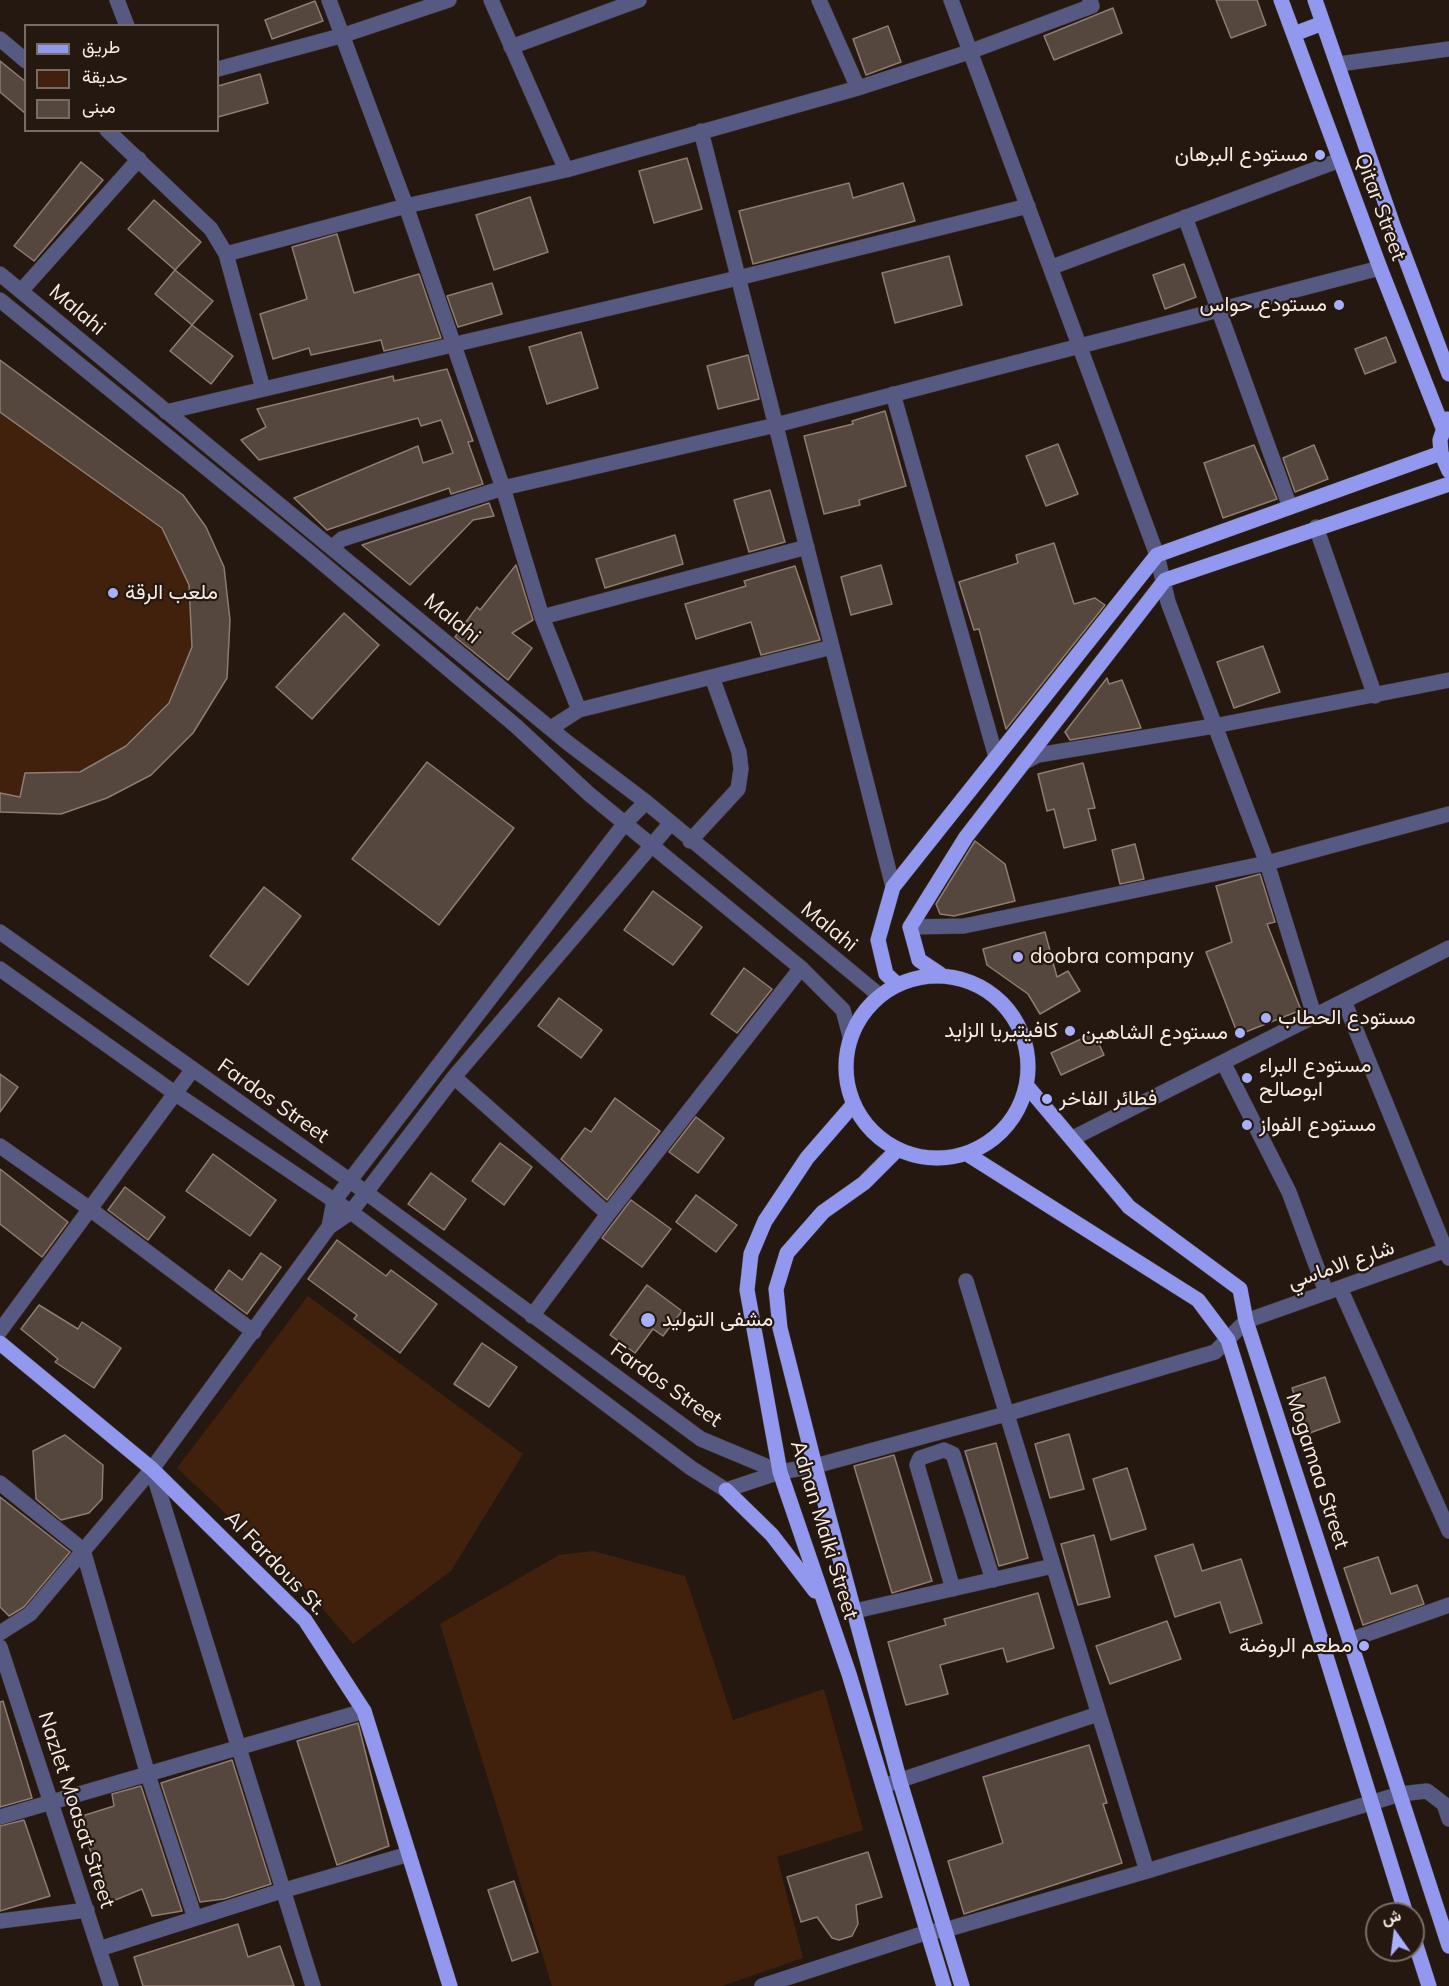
<!DOCTYPE html>
<meta charset="utf-8">
<style>
body{margin:0}
#map{position:relative;width:1449px;height:1986px;overflow:hidden;background:#251810;font-family:Mulish,Vazirmatn,sans-serif}
canvas{display:block}
.legend{position:absolute;left:24px;top:24px;width:195px;height:108px;box-sizing:border-box;background:#251810;border:2px solid #786d66;margin:0;padding:8px 10px;list-style:none;font-size:18px;color:#f5ece6}
.legend li{display:flex;align-items:center;gap:12px;height:30px}
.legend b{width:30px;border:2px solid #786d66}
.north{position:absolute;left:1365px;top:1902px;width:60px;height:60px;box-sizing:border-box;background:#251810;border:2px solid #786d66;border-radius:50%;rotate:346deg;font-size:16px;font-weight:700;line-height:24px;text-align:center;color:#f5ece6}
.north::after{content:'';display:block;margin:auto;width:21px;height:27px;background:#a9b0fc;clip-path:polygon(50% 0,100% 100%,50% 72%,0 100%)}
</style>
<div id="map">
<canvas width="1449" height="1986"></canvas>
<ul class="legend">
<li><b style="height:8px;background:#9198ed"></b>طريق</li>
<li><b style="height:16px;background:#41210c"></b>حديقة</li>
<li><b style="height:16px;background:#56473e"></b>مبنى</li>
</ul>
<div class="north">ش</div>
</div>
<script>
const ctx = document.querySelector('canvas').getContext('2d');
ctx.lineJoin = 'round';
function fillPath(path, color) {
  ctx.fillStyle = color;
  ctx.fill(path, 'evenodd');
}
function poly(rows) {
  const path = new Path2D();
  for (const r of rows) {
    if (r.length === 3) {
      path.moveTo(r[0] + r[2], r[1]);
      path.arc(r[0], r[1], r[2], 0, 2 * Math.PI);
      continue;
    }
    path.moveTo(r[0], r[1]);
    for (let i = 2; i < r.length; i += 2) path.lineTo(r[i], r[i + 1]);
  }
  return path;
}
function strokePath(path, color, width, dash) {
  ctx.strokeStyle = color;
  ctx.lineWidth = width;
  ctx.lineCap = dash ? 'butt' : 'round';
  ctx.setLineDash(dash || []);
  ctx.stroke(path);
}
function drawText(font, color, halo, rows, align = 'center') {
  ctx.font = font + ' Mulish,Vazirmatn,sans-serif';
  ctx.lineWidth = 4.5;
  ctx.setLineDash([]);
  ctx.textBaseline = 'middle';
  ctx.strokeStyle = halo;
  ctx.fillStyle = color;
  for (const [text, x, y, turn = 0] of rows) {
    ctx.save();
    ctx.translate(x, y);
    ctx.rotate((+turn || 0) * Math.PI / 180);
    ctx.textAlign = isNaN(turn) ? turn : align;
    if (halo) ctx.strokeText(text, 0, 0);
    ctx.fillText(text, 0, 0);
    ctx.restore();
  }
}
const green = poly([
 [0,360,224,567,230,620,227,678,193,733,151,775,107,798,61,814,0,812],
 [308,1296,523,1454,451,1571,353,1644,303,1586,177,1468],
 [593,1551,685,1576,733,1720,824,1689,863,1830,777,1857,803,1958,722,1986,552,1986,440,1624,559,1555]
]);
const building = poly([
 [1216,0,1257,0,1266,25,1231,38,1216,0],
 [315,1,323,21,272,39,265,20,315,1],
 [1113,8,1122,33,1054,60,1044,36,1113,8],
 [888,26,901,62,866,75,853,39,888,26],
 [0,61,26,82,26,114,0,92,0,61],
 [260,74,268,103,218,117,218,86,260,74],
 [687,158,702,209,654,223,639,171,687,158],
 [81,162,103,180,34,261,14,246,81,162],
 [849,183,853,198,903,183,915,221,753,264,739,211,849,183],
 [530,197,548,252,494,270,476,215,530,197],
 [154,200,201,242,175,270,128,229,154,200],
 [337,234,354,293,419,274,441,338,384,351,381,340,311,355,309,348,273,359,260,314,307,299,292,247,337,234],
 [949,256,962,305,895,323,882,273,949,256],
 [1184,264,1196,297,1165,309,1153,275,1184,264],
 [175,270,213,301,192,325,155,294,175,270],
 [492,283,502,314,458,327,447,296,492,283],
 [192,325,233,356,211,384,170,351,192,325],
 [581,332,598,388,547,404,529,347,581,332],
 [1386,337,1396,362,1365,374,1355,349,1386,337],
 [748,355,759,399,718,409,707,366,748,355],
 [0,360,183,495,206,527,224,567,230,620,227,678,193,733,151,775,107,798,61,814,0,812,0,793,20,797,25,773,80,772,126,746,169,703,192,647,189,585,162,528,0,412,0,360],
 [447,369,473,441,468,442,483,484,451,494,449,488,327,530,294,498,418,446,423,463,453,453,441,420,421,426,418,418,259,460,241,440,266,427,257,409,393,376,394,381,447,369],
 [885,411,906,486,859,500,860,505,824,514,804,436,853,424,852,421,885,411],
 [1058,444,1078,494,1046,506,1026,456,1058,444],
 [1254,445,1277,499,1223,518,1204,463,1254,445],
 [1314,445,1328,479,1295,492,1283,458,1314,445],
 [770,490,785,542,749,552,734,500,770,490],
 [489,503,494,516,473,520,410,585,362,545,489,503],
 [675,535,683,564,605,588,596,559,675,535],
 [1054,543,1074,604,1095,598,1105,605,1006,729,979,629,974,630,959,582,1018,563,1016,555,1054,543],
 [516,565,533,620,512,633,532,648,508,680,455,637,477,607,480,610,516,565],
 [881,565,892,604,851,615,841,577,881,565],
 [795,566,820,640,761,655,751,622,696,639,685,604,746,586,744,581,795,566],
 [344,613,379,645,312,719,276,687,344,613],
 [1263,646,1280,692,1234,708,1217,662,1263,646],
 [1107,678,1109,684,1122,680,1141,728,1070,740,1065,732,1107,678],
 [427,762,514,828,439,925,352,859,427,762],
 [1083,763,1095,808,1088,809,1096,840,1064,848,1054,809,1047,811,1038,774,1083,763],
 [975,841,1005,864,1015,901,954,916,940,914,936,904,975,841],
 [1135,844,1144,879,1120,884,1112,850,1135,844],
 [1260,874,1275,922,1267,924,1301,1010,1238,1035,1206,952,1232,942,1216,886,1260,874],
 [264,887,301,916,248,985,210,956,264,887],
 [653,891,702,927,673,965,624,930,653,891],
 [1045,932,1057,977,1068,971,1080,991,1040,1014,1028,994,987,965,983,949,1045,932],
 [744,968,772,989,737,1033,711,1014,744,968],
 [559,998,602,1030,581,1058,538,1026,559,998],
 [1094,1033,1104,1055,1061,1075,1051,1053,1094,1033],
 [0,1074,18,1087,0,1112,0,1074],
 [615,1098,660,1131,607,1200,561,1159,585,1128,591,1132,615,1098],
 [696,1117,724,1138,698,1173,669,1152,696,1117],
 [500,1143,532,1167,504,1205,472,1181,500,1143],
 [213,1154,276,1200,250,1236,186,1191,213,1154],
 [0,1169,68,1222,42,1257,0,1224,0,1169],
 [431,1173,466,1199,444,1230,408,1204,431,1173],
 [125,1187,165,1217,148,1240,108,1210,125,1187],
 [696,1195,737,1225,716,1252,676,1222,696,1195],
 [631,1200,671,1229,642,1267,602,1238,631,1200],
 [337,1240,386,1276,391,1270,437,1304,400,1353,354,1319,357,1315,308,1279,337,1240],
 [261,1253,281,1267,247,1314,215,1290,229,1270,242,1280,261,1253],
 [647,1285,682,1311,663,1336,653,1329,635,1353,610,1335,647,1285],
 [39,1305,78,1329,82,1322,121,1348,94,1388,55,1362,58,1359,21,1329,39,1305],
 [482,1343,517,1367,489,1407,454,1384,482,1343],
 [1325,1377,1340,1422,1307,1434,1292,1388,1325,1377],
 [1069,1434,1084,1489,1050,1498,1035,1444,1069,1434],
 [65,1435,103,1465,102,1499,89,1513,61,1520,36,1499,33,1451,65,1435],
 [996,1443,1028,1558,999,1566,965,1451,996,1443],
 [894,1455,932,1581,892,1593,854,1466,894,1455],
 [1127,1468,1146,1529,1111,1540,1093,1479,1127,1468],
 [0,1497,70,1552,24,1607,9,1616,0,1607,0,1497],
 [1094,1535,1110,1597,1078,1605,1061,1544,1094,1535],
 [1193,1544,1202,1571,1241,1559,1262,1623,1230,1633,1220,1602,1175,1617,1155,1556,1193,1544],
 [1378,1557,1391,1594,1417,1585,1424,1604,1363,1625,1344,1568,1378,1557],
 [1038,1593,1054,1648,1007,1662,1003,1648,940,1665,948,1694,906,1705,888,1642,946,1625,944,1619,1038,1593],
 [1167,1621,1181,1659,1110,1684,1096,1646,1167,1621],
 [3,1701,32,1798,0,1807,0,1702,3,1701],
 [358,1723,389,1846,337,1865,297,1741,358,1723],
 [1089,1745,1107,1803,1103,1804,1122,1863,964,1914,948,1861,1003,1843,983,1777,1089,1745],
 [232,1760,271,1884,224,1899,200,1902,161,1783,232,1760],
 [141,1786,182,1911,152,1916,142,1889,108,1903,79,1817,114,1806,112,1794,141,1786],
 [24,1820,50,1896,0,1911,0,1826,24,1820],
 [868,1852,882,1897,856,1905,858,1924,852,1936,839,1940,832,1938,817,1917,801,1922,787,1877,868,1852],
 [514,1881,538,1952,512,1961,488,1890,514,1881],
 [238,1924,248,1957,280,1946,294,1986,143,1986,134,1957,238,1924]
]);
const minor = poly([
 [117,0,127,26],
 [329,0,406,206,503,488,542,617,579,710],
 [491,0,566,170],
 [819,0,858,88],
 [951,0,1157,555,1168,602,1267,863,1314,1015],
 [0,39,26,61],
 [511,47,639,0],
 [1339,64,1449,49],
 [218,69,344,35,449,0],
 [107,130,211,229,226,254,263,389],
 [701,131,893,887],
 [1185,217,1290,507],
 [226,254,406,206,566,170,858,88,969,52,1092,6,1090,0],
 [1052,267,1340,160],
 [0,274,568,743,646,802,879,995],
 [21,291,139,159],
 [0,300,307,550,516,726,589,794,801,968,843,1010,850,1036],
 [893,394,996,757],
 [166,412,738,278,1028,206],
 [1316,527,1375,696],
 [332,547,342,539,503,488,776,425,1380,268],
 [542,617,807,547],
 [551,728,579,710,832,647],
 [1023,763,1038,755,1214,726,1449,680],
 [690,841,738,789,741,769,739,752,712,677],
 [910,927,964,926,1267,863,1449,814],
 [0,932,349,1180,701,1439,780,1472],
 [0,969,176,1094,351,1212,691,1468,726,1490,780,1472,815,1466,1006,1414,1215,1352,1246,1321,1449,1249],
 [1344,1001,1449,1258],
 [1224,1064,1289,1192,1326,1292],
 [454,1077,608,1214],
 [1073,1138,1449,948],
 [0,1146,90,1209,254,1332],
 [329,1227,334,1201,625,823,646,802],
 [966,1281,1147,1871],
 [1340,1288,1449,1531],
 [532,1316,608,1214,801,968],
 [0,1331,193,1069],
 [152,1469,313,1986],
 [0,1483,83,1550,148,1775,195,1918],
 [953,1589,917,1465,920,1458,944,1450,953,1454,993,1580],
 [855,1611,1053,1566],
 [0,1633,30,1614,152,1469,329,1227,351,1212,454,1077,670,824],
 [1350,1640,1449,1605],
 [0,1647,111,1986],
 [883,1786,1098,1714],
 [0,1817,364,1711],
 [0,1921,87,1910],
 [99,1949,278,1892,409,1854],
 [762,1986,928,1932,945,1930,1147,1871,1400,1794,1427,1791,1444,1804,1449,1819]
]);
const major = poly([
 [1281,0,1380,268,1443,428],
 [1315,0,1393,225,1449,374],
 [1294,34,1323,23],
 [1447,419,1440,440,1441,453,1449,471],
 [940,974,919,960,910,927,966,837,1165,580,1449,484],
 [937,1067,91],
 [897,984,886,974,878,940,893,887,1157,555,1441,453],
 [1027,1086,1129,1207,1240,1289,1246,1321,1449,1946],
 [853,1105,807,1158,765,1221,751,1254,747,1290,780,1472,849,1674,944,1986],
 [897,1150,864,1183,823,1212,787,1253,776,1289,780,1328,815,1466,900,1782,962,1986],
 [967,1154,1198,1300,1228,1340,1406,1914],
 [0,1343,152,1469,305,1620,364,1711,450,1986],
 [726,1490,772,1535,815,1591],
 [1413,1936,1429,1986]
]);
const markers = [
 [1320,155,6,"#a9b0fc"],
 [1339,305,6,"#a9b0fc"],
 [113,593,6,"#a9b0fc"],
 [1018,957,6,"#a9b0fc"],
 [1266,1018,6,"#a9b0fc"],
 [1070,1031,6,"#a9b0fc"],
 [1240,1033,6,"#a9b0fc"],
 [1247,1078,6,"#a9b0fc"],
 [1047,1099,6,"#a9b0fc"],
 [1247,1125,6,"#a9b0fc"],
 [648,1320,8,"#a9b0fc"],
 [1364,1646,6,"#a9b0fc"]
];
const poiNames = [
 ["مستودع البرهان",1308,155,"right"],
 ["مستودع حواس",1327,305,"right"],
 ["ملعب الرقة",125,593],
 ["doobra company",1030,957],
 ["مستودع الحطاب",1278,1018],
 ["كافيتيريا الزايد",1058,1031,"right"],
 ["مستودع الشاهين",1228,1033,"right"],
 ["مستودع البراء",1259,1066],
 ["ابوصالح",1259,1090],
 ["فطائر الفاخر",1059,1099],
 ["مستودع الفواز",1259,1125],
 ["مشفى التوليد",662,1320],
 ["مطعم الروضة",1352,1646,"right"]
];
const streetNames = [
 ["Qitar Street",1380,207,70],
 ["Malahi",77,310,40],
 ["Malahi",452,619,39],
 ["Malahi",829,927,39],
 ["Fardos Street",273,1101,35],
 ["شارع الاماسي",1341,1265,-19],
 ["Fardos Street",666,1385,35],
 ["Mogamaa Street",1317,1471,72],
 ["Adnan Malki Street",824,1530,73],
 ["Al Fardous St.",275,1563,46],
 ["Nazlet Moasat Street",76,1810,72]
];
fillPath(green, '#41210c');
fillPath(building, '#56473e');
strokePath(building, '#8d7c72', 1.5);
strokePath(minor, '#42362e', 16);
strokePath(major, '#42362e', 16);
strokePath(minor, '#565982', 15);
strokePath(major, '#9198ed', 15);
for (const [x, y, r, color] of markers) {
  const dot = new Path2D();
  dot.arc(x, y, r, 0, 2 * Math.PI);
  ctx.fillStyle = color;
  ctx.fill(dot);
  strokePath(dot, '#251810', 2);
}
drawText('21px', '#f5ece6', '#251810', poiNames, 'left');
drawText('21px', '#f5ece6', '#251810', streetNames);
</script>
